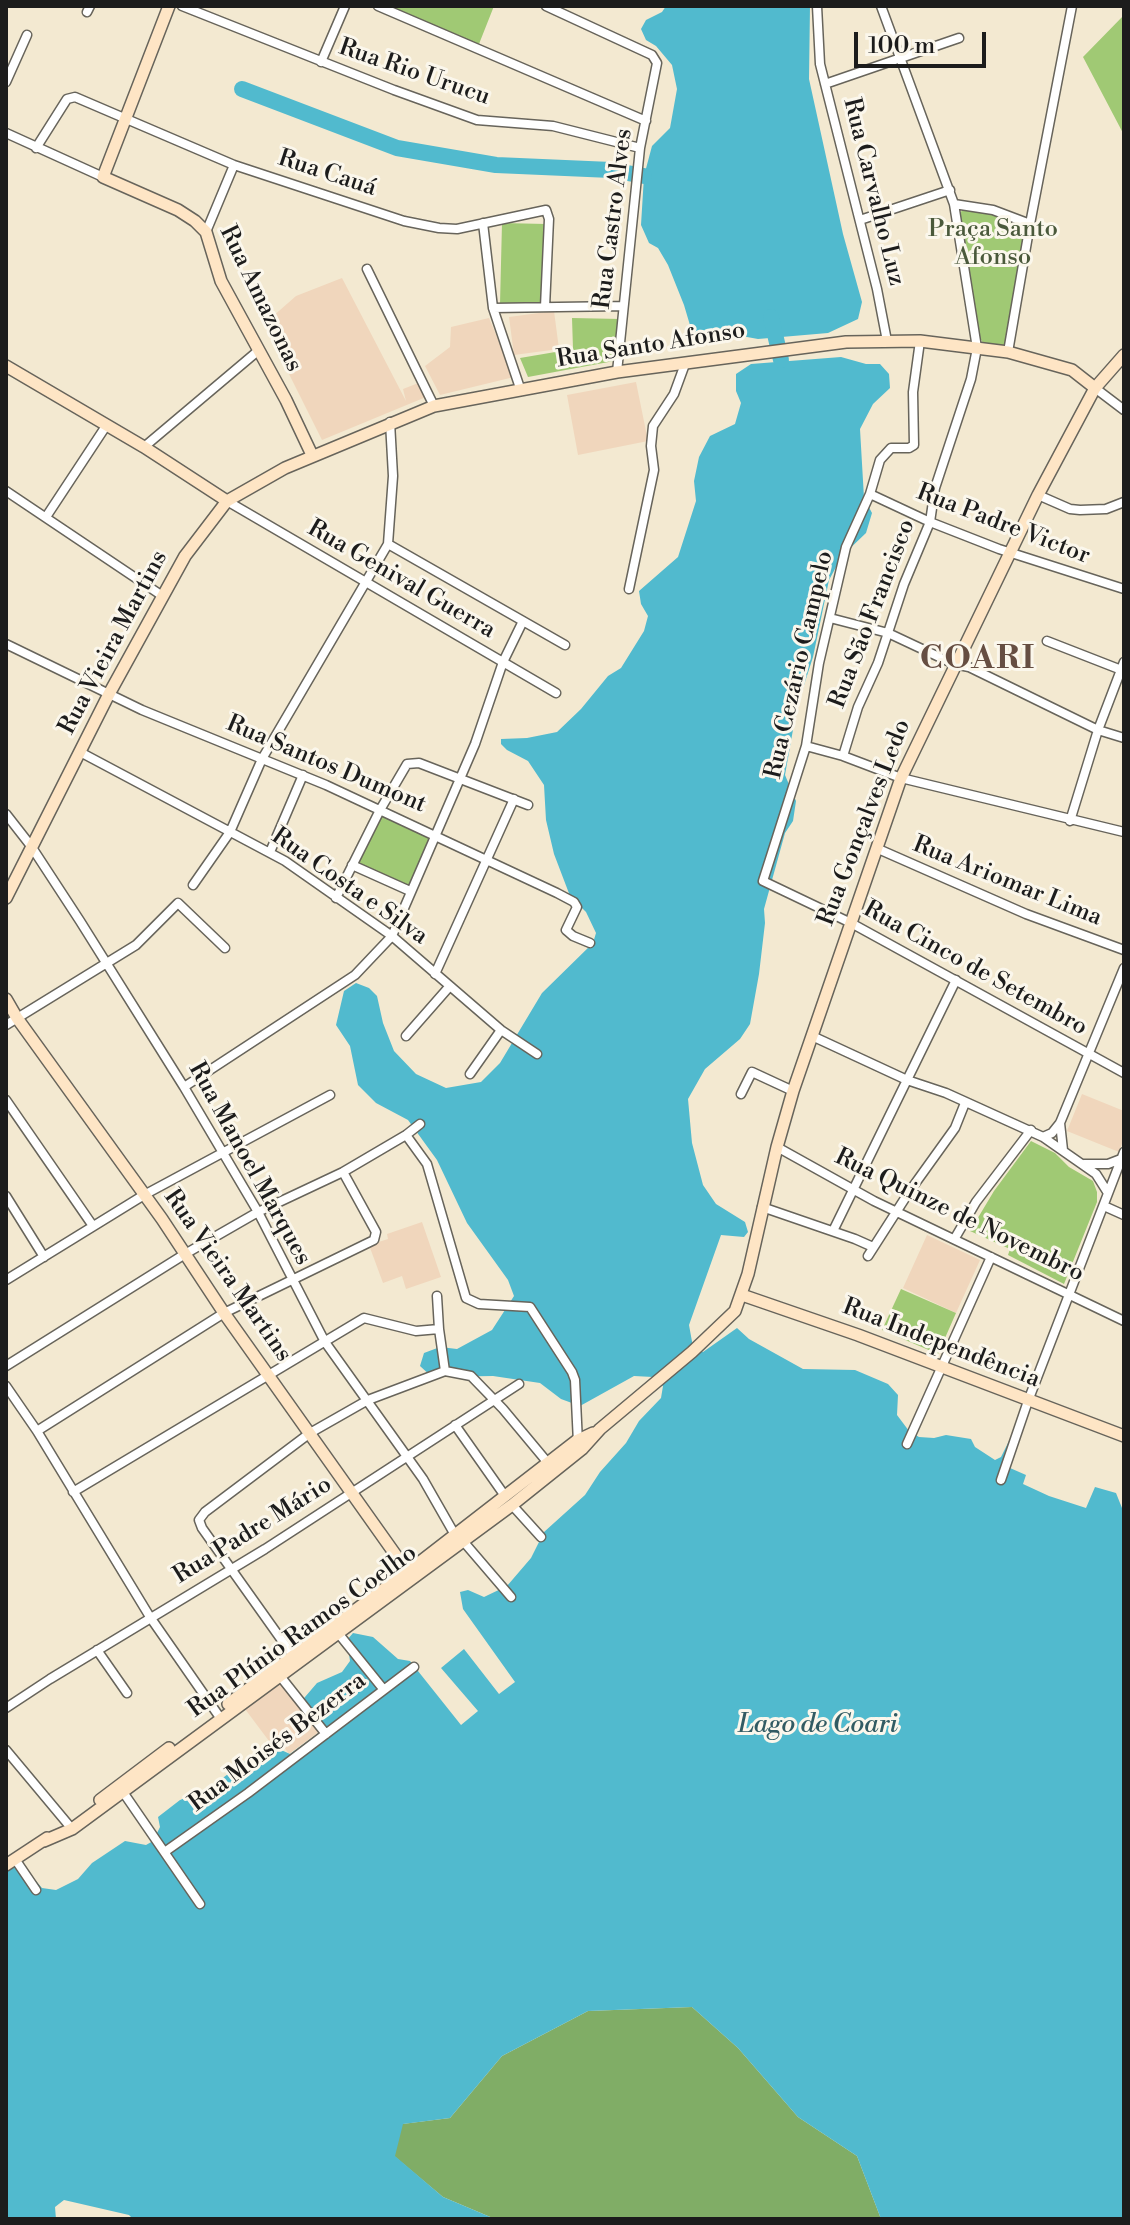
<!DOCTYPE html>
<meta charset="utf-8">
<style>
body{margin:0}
#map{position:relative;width:1130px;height:2225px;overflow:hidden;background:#f3e9d1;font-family:"Libre Bodoni",serif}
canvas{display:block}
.frame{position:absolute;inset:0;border:8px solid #1c1c1c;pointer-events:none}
.scale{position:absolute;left:854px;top:32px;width:132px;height:36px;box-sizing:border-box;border:4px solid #1c1c1c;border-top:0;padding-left:10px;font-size:24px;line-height:28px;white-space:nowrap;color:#1c1c1c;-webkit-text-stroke:6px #fbf7ec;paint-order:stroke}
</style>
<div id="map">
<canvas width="1130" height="2225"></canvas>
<div class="frame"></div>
<div class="scale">100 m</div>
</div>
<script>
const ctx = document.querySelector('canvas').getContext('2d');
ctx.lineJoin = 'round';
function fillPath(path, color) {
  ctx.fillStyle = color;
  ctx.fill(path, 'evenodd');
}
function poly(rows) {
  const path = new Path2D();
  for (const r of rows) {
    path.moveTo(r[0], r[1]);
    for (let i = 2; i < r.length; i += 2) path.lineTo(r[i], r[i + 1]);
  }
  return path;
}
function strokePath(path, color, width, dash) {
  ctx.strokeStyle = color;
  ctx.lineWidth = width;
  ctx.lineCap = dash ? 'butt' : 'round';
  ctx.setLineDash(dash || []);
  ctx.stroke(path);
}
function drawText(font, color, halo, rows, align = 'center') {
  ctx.font = font + ' "Libre Bodoni",serif';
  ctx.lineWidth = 6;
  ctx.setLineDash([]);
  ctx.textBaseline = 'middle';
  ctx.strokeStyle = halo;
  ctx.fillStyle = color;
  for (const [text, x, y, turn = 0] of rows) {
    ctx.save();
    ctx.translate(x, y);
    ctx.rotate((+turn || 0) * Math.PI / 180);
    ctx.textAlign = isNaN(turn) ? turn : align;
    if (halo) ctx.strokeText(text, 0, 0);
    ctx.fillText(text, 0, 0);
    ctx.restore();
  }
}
const built = poly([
 [342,278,406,401,403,389,421,382,426,397,322,440,264,324,296,296],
 [554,311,559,349,514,355,509,317],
 [489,318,514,377,440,395,425,366,450,347,451,327],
 [636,382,648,441,578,455,567,395],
 [1082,1094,1124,1111,1124,1138,1119,1152,1067,1131],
 [422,1222,441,1277,406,1289,402,1276,383,1283,369,1245,388,1239,387,1234],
 [927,1235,980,1260,956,1313,903,1288],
 [282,1681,320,1731,289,1754,276,1736,269,1741,245,1709]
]);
const green = poly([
 [388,6,494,6,479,44],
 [1124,15,1124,135,1083,57],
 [965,207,992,212,1025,226,1006,344,1002,347,983,343,980,338,960,213],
 [502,223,546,224,543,305,500,304],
 [572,318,621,319,614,361,528,377,520,358,573,349],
 [382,814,431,837,408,887,355,864],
 [1031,1141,1055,1153,1069,1167,1093,1181,1097,1192,1097,1202,1064,1284,1008,1255,1010,1249,970,1231,994,1191],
 [901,1289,956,1313,938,1354,882,1330]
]);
const forest = poly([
 [692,2007,738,2048,798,2117,857,2156,881,2219,495,2219,443,2197,394,2156,402,2124,450,2118,502,2056,588,2011]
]);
const water = poly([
 [666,6,810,6,809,79,843,234,862,302,858,319,828,333,758,339,736,335,710,337,692,332,684,305,668,265,658,248,649,243,641,225,644,176,652,146,670,128,677,89,672,65,656,46,646,40,641,29,646,20,662,12],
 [841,357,866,364,880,364,889,374,890,388,873,404,860,429,864,498,872,513,866,533,842,556,829,580,813,657,797,707,785,775,796,801,793,821,785,833,764,909,765,923,759,974,750,1024,740,1039,705,1069,688,1099,692,1143,703,1185,716,1204,745,1222,748,1232,744,1237,721,1235,689,1325,693,1347,703,1352,737,1328,749,1339,803,1369,855,1370,888,1384,898,1395,897,1415,909,1431,919,1437,934,1438,946,1435,971,1439,975,1447,995,1460,1001,1457,1010,1439,1015,1440,1018,1443,1010,1468,1026,1475,1023,1484,1049,1496,1086,1508,1095,1487,1116,1493,1124,1513,1124,2219,881,2219,857,2156,798,2117,738,2048,692,2007,588,2011,502,2056,450,2118,403,2124,395,2156,443,2197,495,2219,133,2219,129,2215,64,2200,55,2207,56,2219,6,2219,6,1863,23,1866,42,1888,56,1890,78,1879,92,1863,125,1841,146,1845,153,1841,160,1827,158,1817,180,1800,208,1789,268,1744,290,1754,320,1732,299,1704,317,1683,342,1672,350,1661,347,1640,353,1633,373,1637,398,1659,410,1661,461,1725,478,1711,441,1668,464,1649,499,1694,515,1682,463,1609,460,1592,468,1590,484,1597,507,1586,531,1558,544,1532,585,1495,600,1472,626,1443,639,1421,661,1398,663,1386,653,1377,634,1376,580,1406,561,1399,540,1383,493,1376,432,1377,420,1366,424,1353,440,1347,457,1349,492,1330,514,1296,508,1280,467,1223,437,1160,408,1120,376,1103,358,1085,350,1046,336,1025,344,991,356,983,369,988,377,996,383,1023,394,1051,416,1074,446,1088,481,1082,500,1063,542,993,593,943,596,933,586,912,570,896,554,854,546,820,544,785,528,761,507,750,501,744,501,739,527,738,557,732,581,709,608,676,621,668,644,631,648,616,641,604,639,591,678,557,696,501,694,481,699,457,710,436,735,424,741,403,736,391,736,374,751,364]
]);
const river = poly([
 [242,89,397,148,496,165,611,170,644,176],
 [771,317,781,360]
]);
const street = poly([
 [182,6,394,90,477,120,553,126,640,148],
 [378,6,646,121],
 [546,6,652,55,657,63,640,148,617,372],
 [817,6,820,64,877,289,887,341],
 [87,12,90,6],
 [321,62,345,6],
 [6,82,27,35],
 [825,84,959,38],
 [6,133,103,177],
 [36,148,67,99,75,97,234,165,404,221,439,228,457,229,546,210,549,219,545,307],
 [954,204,993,210,1030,224],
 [860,220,950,190],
 [483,223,493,308,520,388],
 [206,232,234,165],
 [367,269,434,406],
 [493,308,623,306],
 [920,341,913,392,914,445,909,448,891,448,880,460,870,494,846,547,819,663,806,746,763,881,851,923,1124,1073],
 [1008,352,1030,224,1072,6],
 [1095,388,1124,410],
 [144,447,259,350],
 [6,491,161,595],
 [870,494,930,522,999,549,1124,589],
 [1038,495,1070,509,1080,510,1106,509,1124,502],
 [227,501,556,693],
 [46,517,106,426],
 [388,544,565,645],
 [629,589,654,470,651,446,653,426,674,394,685,364],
 [830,618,888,633,954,664,969,667,1098,730,1124,738],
 [1047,641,1124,671],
 [6,644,142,710,326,785,557,893,574,902,577,907,566,930,573,936,590,943],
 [806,746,843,756,901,778,1124,832],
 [80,752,285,861,392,936,501,1030,537,1054],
 [843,756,858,707,878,663,904,584,930,522,935,488,971,379,977,348,954,204,881,6],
 [6,814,31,846,80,921,184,1087,258,1212,325,1342,423,1479,455,1535],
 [1070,821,1098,730,1124,662],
 [876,848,1026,914,1124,950],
 [270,852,303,775],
 [352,865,410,891],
 [193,885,230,832,262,759,388,544,393,476,390,422],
 [336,898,380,810,407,764,419,763,528,805],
 [435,974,514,799],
 [6,1025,136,945,178,903,225,948],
 [406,1036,449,987],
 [812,1036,907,1080,946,1093,1043,1137,1096,1174,1108,1193],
 [470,1074,501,1030],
 [184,1087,355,975,392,936,475,744,503,662,523,621],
 [741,1094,752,1072,793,1091],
 [6,1100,93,1226],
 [1060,1123,1063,1150],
 [406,1135,427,1164,466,1298,479,1304,530,1307,572,1372,575,1380,578,1443],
 [1043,1137,1052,1133,1060,1123,1124,968],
 [777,1147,874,1201,1124,1321],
 [1084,1164,1108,1164,1121,1159],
 [6,1196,44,1257],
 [1104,1206,1124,1215],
 [762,1207,855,1239,873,1247],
 [833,1231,956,980],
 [955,1238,976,1202,1031,1130],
 [868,1256,909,1192,955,1128,965,1103],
 [6,1280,144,1195,330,1095],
 [437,1296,439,1329],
 [6,1366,185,1254,258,1212,343,1172,406,1135,420,1124],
 [6,1386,37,1431,150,1617,221,1719],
 [455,1425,505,1496],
 [37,1431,224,1313,374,1240,376,1232,343,1172],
 [907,1444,991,1257],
 [1001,1480,1028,1401,1124,1152],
 [73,1492,364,1318,416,1331,439,1329,445,1371],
 [512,1505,541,1537],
 [463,1541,511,1597],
 [338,1633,384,1690],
 [97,1650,127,1693],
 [293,1656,202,1528,199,1520,205,1512,310,1433,368,1400,445,1371,471,1376,503,1409,548,1463],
 [280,1676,326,1734],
 [6,1708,50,1679,265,1549,519,1384],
 [6,1750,72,1829],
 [123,1792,200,1904],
 [166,1851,248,1793,414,1667],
 [15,1859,36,1890]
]);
const secondary = poly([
 [169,6,103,177,178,210,195,221,206,232,221,281,286,400,312,455],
 [6,366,144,447,227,501],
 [6,898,109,694,185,556,227,501,285,468,434,406,617,372,846,342,920,341,1008,352,1072,370,1095,388],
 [6,999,17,1018,162,1219,224,1313,412,1578],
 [742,1295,858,1335,1124,1436],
 [228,1704,407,1572,576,1441,593,1433],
 [100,1800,169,1748],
 [44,1841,72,1829,512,1505,582,1449,600,1429,692,1352,735,1311,748,1274,777,1147,793,1091,901,778,1038,495,1095,388,1124,355],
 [6,1865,47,1838]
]);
const streetNames = [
 ["Rua Rio Urucu",414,73,19],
 ["Rua Cauá",327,174,18],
 ["Rua Carvalho Luz",873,192,76],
 ["Rua Castro Alves",614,219,-83],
 ["Rua Amazonas",260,299,64],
 ["Rua Santo Afonso",651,346,-9],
 ["Rua Padre Victor",1003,525,21],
 ["Rua Genival Guerra",401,580,30],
 ["Rua São Francisco",873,614,-69],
 ["Rua Vieira Martins",114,643,-62],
 ["Rua Cezário Campelo",800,665,-77],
 ["Rua Santos Dumont",326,765,23],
 ["Rua Gonçalves Ledo",865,823,-69],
 ["Rua Ariomar Lima",1007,882,22],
 ["Rua Costa e Silva",349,887,35],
 ["Rua Cinco de Setembro",975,969,29],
 ["Rua Manoel Marques",249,1164,61],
 ["Rua Quinze de Novembro",959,1216,26],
 ["Rua Vieira Martins",227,1276,55],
 ["Rua Independência",941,1344,21],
 ["Rua Padre Mário",253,1531,-32],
 ["Rua Plínio Ramos Coelho",303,1632,-36],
 ["Rua Moisés Bezerra",278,1743,-37]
];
const parkNames = [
 ["Praça Santo",993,230],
 ["Afonso",993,258]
];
const waterNames = [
 ["Lago de Coari",818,1726]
];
const districtNames = [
 ["COARI",978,660]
];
fillPath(built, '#f0d6bc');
fillPath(green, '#a0c974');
fillPath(forest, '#80ad66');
fillPath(water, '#51bace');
strokePath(river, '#51bace', 16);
strokePath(street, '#67645b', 11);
strokePath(secondary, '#67645b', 14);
strokePath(street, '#fff', 8);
strokePath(secondary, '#fee5c5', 11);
drawText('24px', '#1c1c1c', '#fbf7ec', streetNames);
drawText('24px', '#4a593b', '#fbf7ec', parkNames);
drawText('italic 26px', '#315b63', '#fbf7ec', waterNames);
ctx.letterSpacing = '2px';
drawText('bold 32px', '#664e42', '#fbf7ec', districtNames);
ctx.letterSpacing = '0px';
</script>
